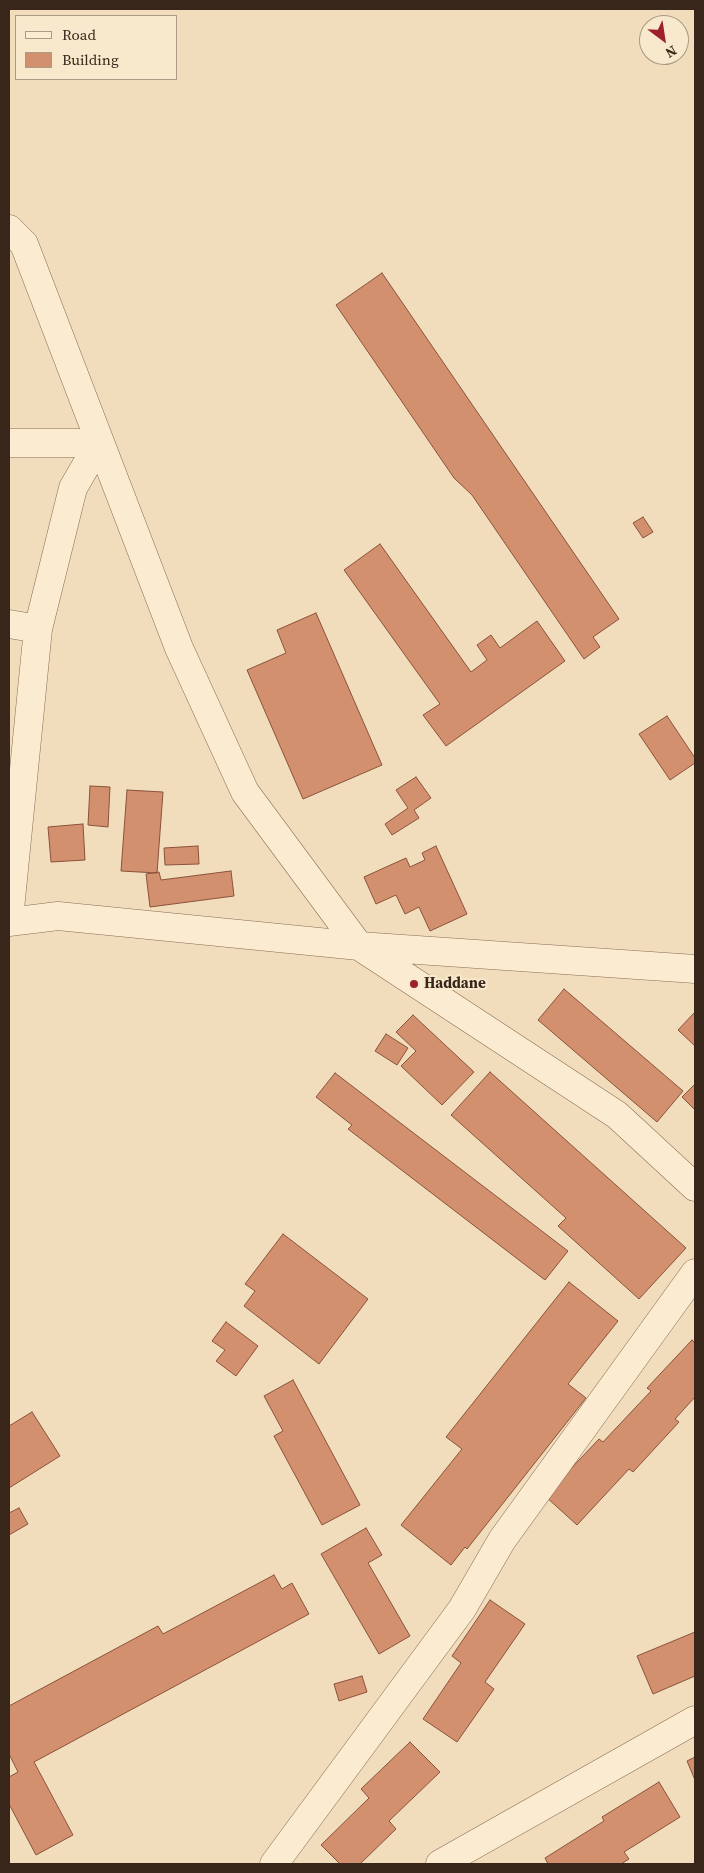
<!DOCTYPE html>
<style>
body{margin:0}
#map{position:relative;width:704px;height:1873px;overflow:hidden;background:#f1ddbc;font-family:"Source Serif 4",serif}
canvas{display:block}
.frame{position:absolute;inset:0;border:10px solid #38261b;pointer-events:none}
.legend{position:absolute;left:15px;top:15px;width:162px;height:65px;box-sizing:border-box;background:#f8e8cc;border:1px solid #ab9a85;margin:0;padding:6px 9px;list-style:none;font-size:15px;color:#38261b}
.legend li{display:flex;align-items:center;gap:10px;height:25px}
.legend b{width:25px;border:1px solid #ab9a85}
.north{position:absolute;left:639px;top:15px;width:50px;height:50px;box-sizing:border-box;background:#f8e8cc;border:1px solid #ab9a85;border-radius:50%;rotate:149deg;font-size:14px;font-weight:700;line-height:20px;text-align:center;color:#38261b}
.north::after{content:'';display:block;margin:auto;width:18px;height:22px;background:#9d202c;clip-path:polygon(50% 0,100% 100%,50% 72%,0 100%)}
</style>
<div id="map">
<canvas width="704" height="1873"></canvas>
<div class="frame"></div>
<ul class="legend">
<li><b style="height:6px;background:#fbebd0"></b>Road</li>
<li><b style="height:14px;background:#d2906f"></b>Building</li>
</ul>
<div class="north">N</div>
</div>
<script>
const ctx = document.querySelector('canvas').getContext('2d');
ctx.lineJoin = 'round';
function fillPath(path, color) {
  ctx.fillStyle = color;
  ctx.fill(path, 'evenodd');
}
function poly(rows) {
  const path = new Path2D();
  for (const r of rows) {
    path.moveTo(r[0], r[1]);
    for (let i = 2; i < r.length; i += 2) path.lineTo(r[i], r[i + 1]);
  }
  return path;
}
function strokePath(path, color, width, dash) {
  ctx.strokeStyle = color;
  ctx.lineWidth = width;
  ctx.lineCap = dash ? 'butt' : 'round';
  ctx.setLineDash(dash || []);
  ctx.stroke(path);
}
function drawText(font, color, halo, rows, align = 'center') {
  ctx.font = font + ' "Source Serif 4",serif';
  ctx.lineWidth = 4;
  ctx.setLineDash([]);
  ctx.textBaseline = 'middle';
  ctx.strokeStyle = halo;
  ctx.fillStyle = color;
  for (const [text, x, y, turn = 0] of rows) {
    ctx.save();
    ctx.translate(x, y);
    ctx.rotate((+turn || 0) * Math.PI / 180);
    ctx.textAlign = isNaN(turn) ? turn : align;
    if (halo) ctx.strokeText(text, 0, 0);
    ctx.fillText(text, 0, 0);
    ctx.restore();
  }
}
const building = poly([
 [382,273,619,619,593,637,600,647,584,659,472,495,454,478,336,305,382,273],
 [643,517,653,532,643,538,633,523,643,517],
 [380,544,471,672,487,660,477,645,491,635,500,648,537,621,565,661,446,746,423,715,440,704,344,570,380,544],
 [316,613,382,765,303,799,247,670,286,653,277,630,316,613],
 [667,716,695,758,695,763,670,780,639,734,667,716],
 [416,777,431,798,414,810,419,818,392,835,385,824,408,808,396,790,416,777],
 [90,786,110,787,108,827,88,825,90,786],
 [127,790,163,792,157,873,121,871,127,790],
 [83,824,85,860,51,862,48,827,83,824],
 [198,846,199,864,165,865,164,848,198,846],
 [436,846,467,914,430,931,419,907,405,914,396,895,376,904,364,877,406,858,410,867,425,860,422,853,436,846],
 [231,871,234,896,150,907,146,874,159,872,161,880,231,871],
 [564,989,683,1091,657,1122,538,1020,564,989],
 [695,1012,695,1046,678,1030,695,1012],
 [413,1015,474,1072,442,1105,401,1066,416,1051,396,1032,413,1015],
 [386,1034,408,1048,397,1065,375,1051,386,1034],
 [490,1072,686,1248,639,1299,558,1226,566,1218,451,1115,490,1072],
 [335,1073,568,1251,545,1280,348,1129,352,1125,316,1097,335,1073],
 [695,1084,695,1110,682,1097,695,1084],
 [283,1234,368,1299,319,1364,244,1306,255,1291,245,1284,283,1234],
 [569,1282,618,1321,568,1384,586,1398,467,1549,465,1547,451,1565,401,1525,462,1449,446,1437,569,1282],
 [226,1322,258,1346,236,1376,216,1361,225,1350,212,1341,226,1322],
 [692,1340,695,1343,695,1397,675,1419,679,1422,633,1472,629,1469,577,1525,545,1496,599,1439,603,1442,651,1391,647,1388,692,1340],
 [293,1380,360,1505,322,1525,274,1436,283,1431,264,1396,293,1380],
 [32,1412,60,1456,9,1488,9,1426,32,1412],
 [19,1508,28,1524,9,1535,9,1513,19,1508],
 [366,1528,382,1555,368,1563,410,1636,379,1654,321,1554,366,1528],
 [274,1575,282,1589,292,1583,309,1614,34,1762,73,1835,36,1855,9,1804,9,1777,18,1772,9,1754,9,1706,158,1626,163,1634,274,1575],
 [490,1600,525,1624,485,1682,494,1689,457,1742,423,1719,461,1663,452,1656,490,1600],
 [695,1632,695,1676,653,1694,637,1656,695,1632],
 [362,1676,367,1692,339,1701,334,1684,362,1676],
 [410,1742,440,1772,389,1821,396,1829,360,1864,340,1864,321,1845,369,1798,361,1789,410,1742],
 [695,1757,695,1780,687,1761,695,1757],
 [659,1782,680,1817,624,1852,629,1859,621,1864,548,1864,545,1858,604,1821,602,1817,659,1782]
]);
const street = poly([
 [9,229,24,244,179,648,245,792,359,946,617,1115,695,1187],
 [9,443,99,443],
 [9,624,38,629,9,919],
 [38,629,73,488,99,443],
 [9,922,58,916,359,946,695,969],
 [274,1864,462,1609,502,1540,695,1273],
 [440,1864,695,1720]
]);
const markers = [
 [414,984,5,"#9d202c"]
];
const poiNames = [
 ["Haddane",424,984]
];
fillPath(building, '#d2906f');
strokePath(building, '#8a5239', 1);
strokePath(street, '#8a6c55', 29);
strokePath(street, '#fbebd0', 28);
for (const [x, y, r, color] of markers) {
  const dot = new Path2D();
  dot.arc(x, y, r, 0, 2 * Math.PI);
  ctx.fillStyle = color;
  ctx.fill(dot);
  strokePath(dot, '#f8e8cc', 2);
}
drawText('bold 15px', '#38261b', '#f8e8cc', poiNames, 'left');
</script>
